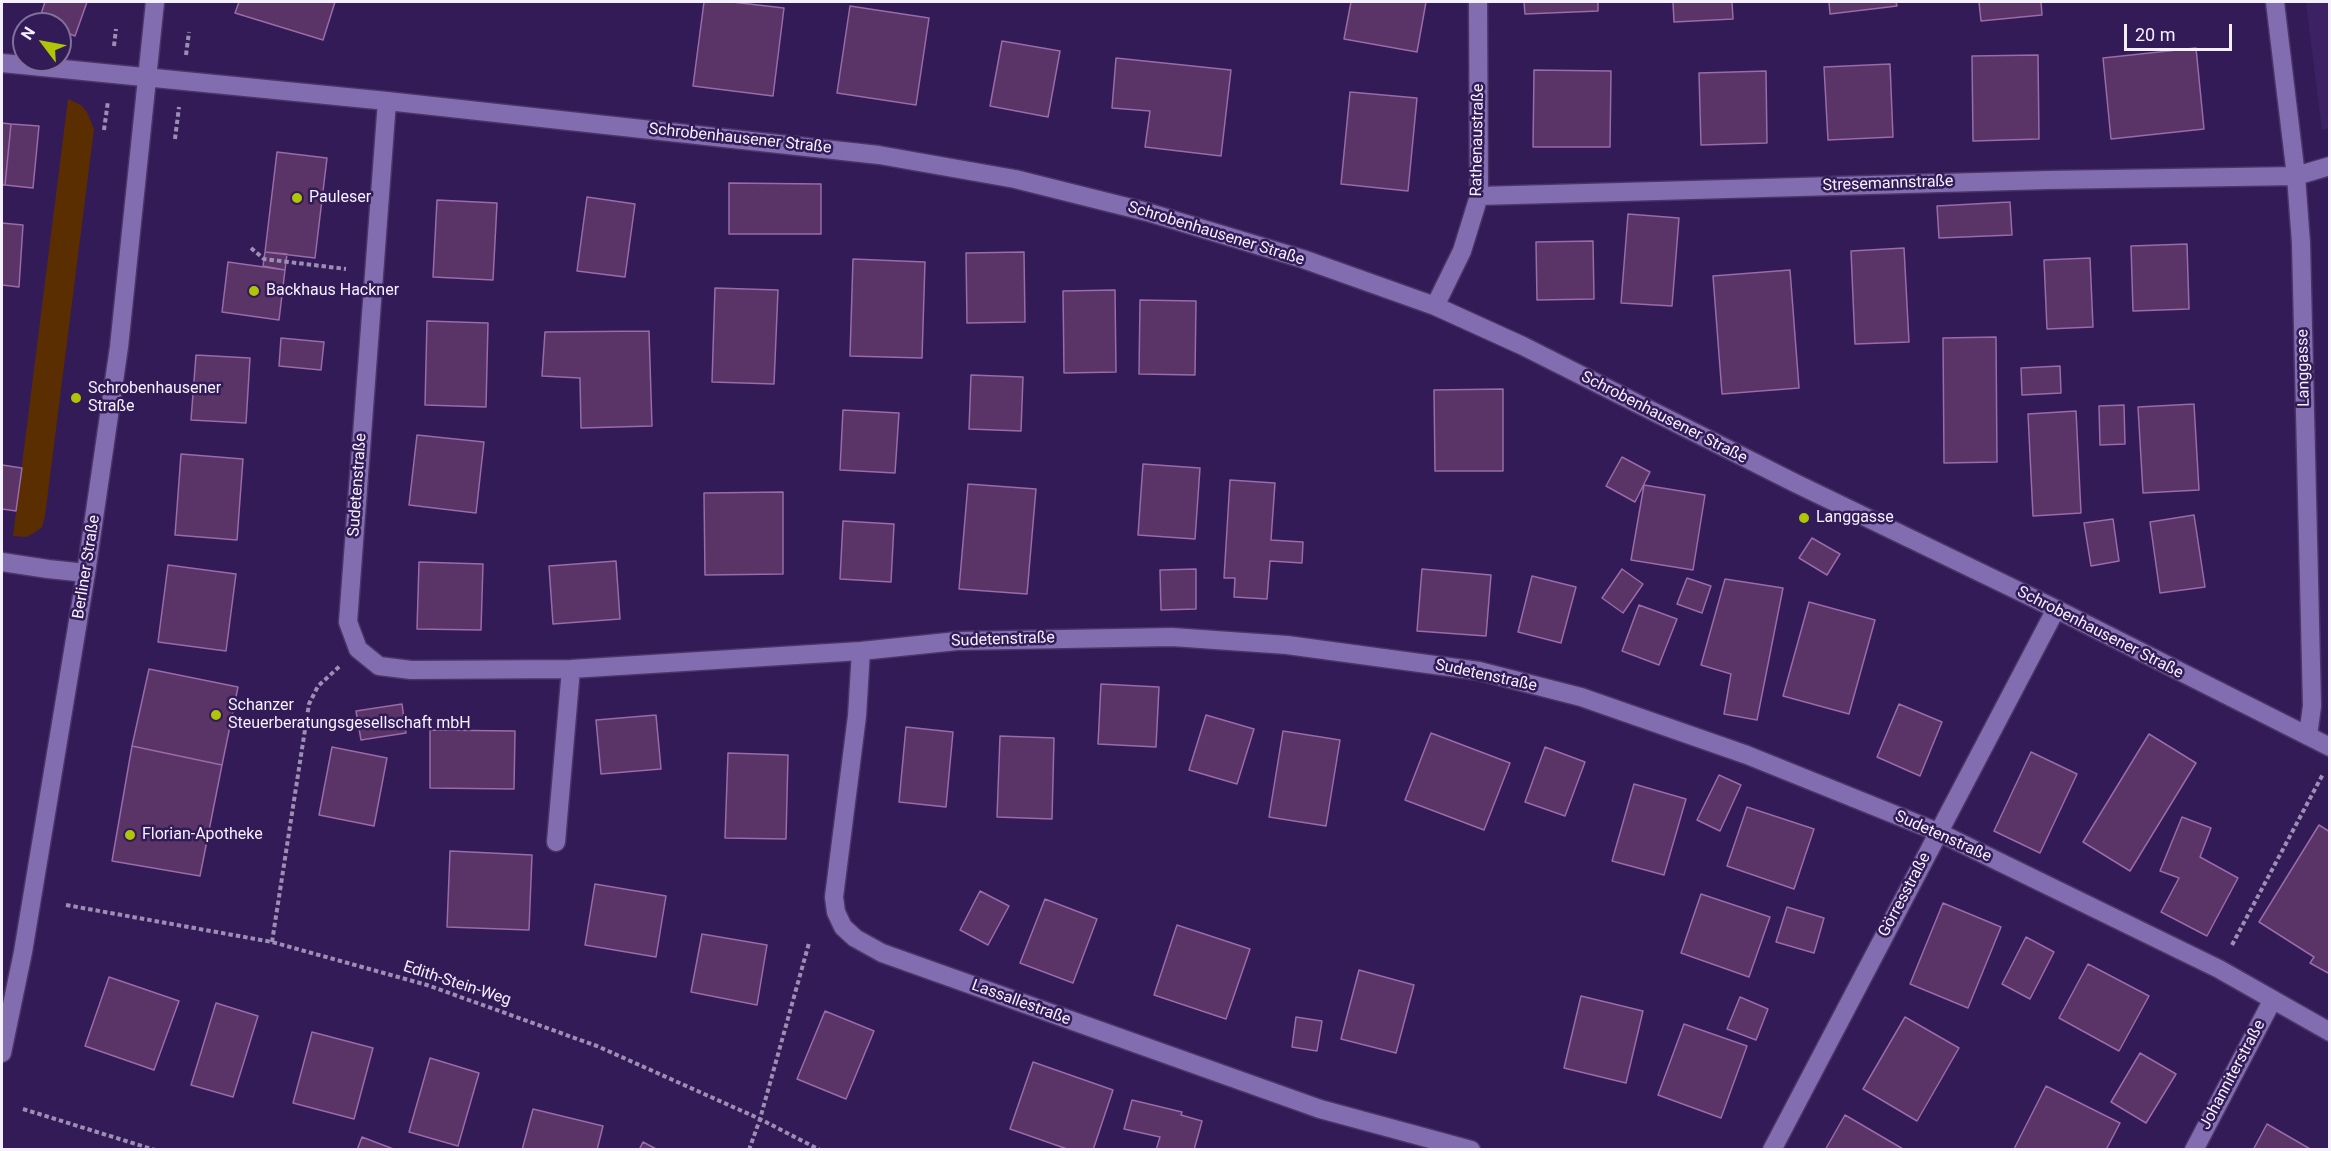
<!DOCTYPE html>
<meta charset="utf-8">
<style>
body{margin:0}
#map{position:relative;width:2331px;height:1151px;overflow:hidden;background:#331b57;font-family:Roboto,sans-serif}
canvas{display:block}
.frame{position:absolute;inset:0;border:3px solid #f4f0ff;pointer-events:none}
.north{position:absolute;left:12px;top:12px;width:60px;height:60px;box-sizing:border-box;background:#331b57;border:2px solid #80709a;border-radius:50%;rotate:302deg;font-size:16px;font-weight:700;line-height:24px;text-align:center;color:#f4f0ff}
.north::after{content:'';display:block;margin:auto;width:21px;height:27px;background:#afc506;clip-path:polygon(50% 0,100% 100%,50% 72%,0 100%)}
.scale{position:absolute;left:2124px;top:24px;width:108px;height:27px;box-sizing:border-box;border:3px solid #f4f0ff;border-top:0;padding-left:8px;font-size:18px;line-height:21px;white-space:nowrap;color:#f4f0ff;-webkit-text-stroke:4px #331b57;paint-order:stroke}
</style>
<div id="map">
<canvas width="2331" height="1151"></canvas>
<div class="frame"></div>
<div class="north">N</div>
<div class="scale">20 m</div>
</div>
<script>
const ctx = document.querySelector('canvas').getContext('2d');
ctx.lineJoin = 'round';
function fillPath(path, color) {
  ctx.fillStyle = color;
  ctx.fill(path, 'evenodd');
}
function poly(rows) {
  const path = new Path2D();
  for (const r of rows) {
    path.moveTo(r[0], r[1]);
    for (let i = 2; i < r.length; i += 2) path.lineTo(r[i], r[i + 1]);
  }
  return path;
}
function strokePath(path, color, width, dash) {
  ctx.strokeStyle = color;
  ctx.lineWidth = width;
  ctx.lineCap = dash ? 'butt' : 'round';
  ctx.setLineDash(dash || []);
  ctx.stroke(path);
}
function drawText(font, color, halo, rows, align = 'center') {
  ctx.font = font + ' Roboto,sans-serif';
  ctx.lineWidth = 5;
  ctx.setLineDash([]);
  ctx.textBaseline = 'middle';
  ctx.strokeStyle = halo;
  ctx.fillStyle = color;
  for (const [text, x, y, turn = 0] of rows) {
    ctx.save();
    ctx.translate(x, y);
    ctx.rotate((+turn || 0) * Math.PI / 180);
    ctx.textAlign = isNaN(turn) ? turn : align;
    if (halo) ctx.strokeText(text, 0, 0);
    ctx.fillText(text, 0, 0);
    ctx.restore();
  }
}
const built = poly([
 [2306,2,2329,2,2329,128,2322,130]
]);
const green = poly([
 [68,99,81,105,87,112,94,129,45,516,42,527,34,533,26,537,13,536]
]);
const building = poly([
 [45,2,87,2,75,36,60,30,60,24,38,23,45,2],
 [239,2,335,2,323,40,235,13,239,2],
 [704,2,732,2,784,8,773,96,693,86,704,2],
 [1351,2,1426,2,1417,52,1344,39,1351,2],
 [1524,2,1598,2,1598,11,1525,14,1524,2],
 [1673,2,1732,2,1733,19,1674,22,1673,2],
 [1829,2,1896,2,1897,6,1830,14,1829,2],
 [1979,2,2041,2,2042,15,1981,21,1979,2],
 [850,6,929,18,916,105,837,93,850,6],
 [1002,41,1060,51,1048,117,990,106,1002,41],
 [2196,48,2204,129,2111,139,2103,58,2196,48],
 [2038,55,2039,139,1973,141,1972,56,2038,55],
 [1116,58,1231,70,1221,156,1145,147,1150,111,1112,108,1116,58],
 [1890,64,1893,137,1828,140,1824,67,1890,64],
 [1534,70,1611,71,1610,147,1533,147,1534,70],
 [1766,71,1767,143,1701,145,1699,73,1766,71],
 [1350,92,1417,98,1408,191,1341,184,1350,92],
 [2,123,11,124,5,185,2,185,2,123],
 [11,124,39,126,33,188,5,185,11,124],
 [277,152,327,158,315,258,265,252,277,152],
 [729,183,821,184,821,234,729,234,729,183],
 [587,197,635,204,625,277,577,271,587,197],
 [437,200,497,203,493,280,433,277,437,200],
 [2010,202,2012,235,1939,238,1937,206,2010,202],
 [1628,214,1679,218,1672,306,1621,303,1628,214],
 [2,223,23,225,19,287,2,285,2,223],
 [1593,241,1594,299,1537,300,1536,242,1593,241],
 [2187,244,2189,309,2133,311,2131,246,2187,244],
 [1904,248,1909,342,1855,344,1851,251,1904,248],
 [265,252,287,254,285,270,263,266,265,252],
 [1024,252,1025,322,967,323,966,253,1024,252],
 [2090,258,2093,327,2047,329,2044,260,2090,258],
 [853,259,925,262,922,358,850,356,853,259],
 [228,262,285,270,279,320,222,312,228,262],
 [1790,270,1799,388,1722,394,1713,276,1790,270],
 [715,288,778,290,774,384,712,382,715,288],
 [1115,290,1116,372,1064,373,1063,291,1115,290],
 [1140,300,1196,301,1195,375,1139,374,1140,300],
 [427,321,488,323,486,407,425,405,427,321],
 [649,331,652,426,581,428,580,378,542,376,545,332,649,331],
 [1996,337,1997,462,1944,463,1943,338,1996,337],
 [281,338,324,342,321,370,279,366,281,338],
 [196,355,250,358,246,423,191,420,196,355],
 [2060,366,2061,393,2022,395,2021,368,2060,366],
 [971,375,1023,377,1021,431,969,429,971,375],
 [1503,389,1503,471,1435,471,1434,390,1503,389],
 [2194,404,2199,490,2143,493,2138,407,2194,404],
 [2124,405,2125,444,2100,445,2099,406,2124,405],
 [843,410,899,413,895,473,840,470,843,410],
 [2076,411,2081,513,2033,516,2028,414,2076,411],
 [417,435,484,442,476,513,409,505,417,435],
 [181,454,243,459,237,540,175,535,181,454],
 [1622,457,1650,472,1635,502,1606,486,1622,457],
 [1143,464,1200,468,1195,539,1138,535,1143,464],
 [2,465,22,468,16,511,2,509,2,465],
 [1230,480,1275,483,1271,540,1303,542,1302,563,1270,561,1267,599,1234,597,1235,578,1224,578,1230,480],
 [968,484,1036,489,1027,594,959,589,968,484],
 [1644,485,1705,495,1693,570,1631,560,1644,485],
 [783,492,783,574,705,575,704,493,783,492],
 [2194,515,2205,587,2160,593,2150,522,2194,515],
 [2113,519,2119,561,2091,566,2084,523,2113,519],
 [843,521,894,524,891,582,840,579,843,521],
 [1812,538,1840,554,1827,575,1799,558,1812,538],
 [616,561,620,619,553,624,549,566,616,561],
 [419,562,483,564,481,630,417,629,419,562],
 [168,565,236,574,226,651,158,642,168,565],
 [1196,569,1196,609,1161,610,1160,570,1196,569],
 [1422,569,1491,575,1486,636,1417,631,1422,569],
 [1622,569,1643,584,1623,613,1602,598,1622,569],
 [1532,576,1576,587,1561,643,1518,632,1532,576],
 [1687,578,1711,586,1702,613,1677,604,1687,578],
 [1725,579,1783,588,1757,720,1724,714,1731,674,1701,665,1725,579],
 [1809,602,1875,620,1849,714,1783,696,1809,602],
 [1639,605,1677,619,1659,665,1622,651,1639,605],
 [149,669,238,687,222,765,132,746,149,669],
 [1101,684,1159,687,1156,747,1098,744,1101,684],
 [402,704,406,733,361,740,356,711,402,704],
 [1899,704,1942,722,1920,776,1877,757,1899,704],
 [656,715,661,769,601,774,596,720,656,715],
 [1206,715,1254,729,1237,784,1189,770,1206,715],
 [906,727,953,732,946,807,899,802,906,727],
 [430,730,515,731,514,789,430,788,430,730],
 [1283,731,1340,740,1326,826,1269,817,1283,731],
 [1431,733,1510,763,1484,830,1405,800,1431,733],
 [2149,734,2196,763,2130,871,2083,842,2149,734],
 [1000,736,1054,738,1052,819,997,817,1000,736],
 [132,746,222,765,200,876,112,861,132,746],
 [332,747,387,758,374,826,319,815,332,747],
 [1545,747,1585,762,1565,816,1525,802,1545,747],
 [2031,752,2077,774,2040,853,1994,831,2031,752],
 [728,753,788,755,786,839,725,838,728,753],
 [1719,775,1741,785,1720,831,1697,820,1719,775],
 [1634,784,1686,799,1664,875,1612,861,1634,784],
 [1747,807,1814,829,1794,889,1727,866,1747,807],
 [2182,817,2211,828,2200,857,2238,878,2207,936,2161,912,2179,878,2160,871,2182,817],
 [2319,825,2330,832,2330,974,2310,963,2314,957,2259,922,2319,825],
 [450,851,532,855,529,930,447,927,450,851],
 [595,884,666,896,656,957,585,945,595,884],
 [980,891,1009,906,988,945,960,930,980,891],
 [1701,894,1770,917,1749,977,1681,953,1701,894],
 [1045,899,1097,919,1073,983,1020,963,1045,899],
 [1943,903,2001,927,1968,1008,1910,984,1943,903],
 [1787,907,1824,918,1814,953,1776,942,1787,907],
 [1177,925,1250,949,1226,1019,1154,995,1177,925],
 [702,934,767,945,757,1005,691,992,702,934],
 [2026,937,2054,952,2030,999,2002,984,2026,937],
 [2088,964,2149,996,2119,1051,2059,1018,2088,964],
 [1359,970,1414,985,1396,1053,1341,1039,1359,970],
 [109,977,179,1001,154,1070,85,1046,109,977],
 [1581,996,1643,1011,1626,1083,1564,1068,1581,996],
 [1740,997,1768,1009,1756,1040,1727,1029,1740,997],
 [216,1003,258,1016,233,1097,191,1085,216,1003],
 [825,1011,874,1031,846,1099,797,1079,825,1011],
 [1296,1017,1322,1021,1317,1051,1292,1047,1296,1017],
 [1905,1017,1959,1048,1917,1121,1863,1089,1905,1017],
 [1684,1024,1747,1046,1721,1118,1658,1095,1684,1024],
 [312,1032,373,1048,354,1119,293,1103,312,1032],
 [2140,1053,2176,1074,2146,1123,2111,1102,2140,1053],
 [430,1058,479,1073,458,1146,409,1132,430,1058],
 [1033,1062,1113,1090,1093,1150,1070,1150,1010,1129,1033,1062],
 [2046,1086,2120,1123,2106,1150,2014,1149,2046,1086],
 [1132,1100,1182,1112,1181,1115,1202,1121,1194,1150,1156,1150,1160,1137,1124,1129,1132,1100],
 [533,1109,603,1126,597,1150,522,1150,533,1109],
 [1845,1115,1903,1149,1825,1150,1845,1115],
 [2267,1124,2312,1150,2253,1150,2267,1124],
 [362,1137,396,1150,357,1150,362,1137],
 [643,1142,658,1150,639,1150,643,1142]
]);
const path = poly([
 [114,46,116,29],
 [186,55,189,32],
 [104,130,108,101],
 [175,139,179,107],
 [251,248,264,259,346,269],
 [66,905,272,942,427,985,597,1046,760,1119,820,1150],
 [272,942,309,704,318,686,340,666],
 [2232,945,2323,774],
 [23,1109,155,1150],
 [749,1150,760,1119,809,943]
]);
const minor = poly([
 [2275,2,2296,176,2301,243,2312,706,2308,736],
 [2,63,387,101,879,155,1015,179,1147,212,1303,259,1435,306,1523,346,1795,483,2056,609,2330,747],
 [387,101,348,622,358,649,379,666,411,670,571,669,861,651,957,641,1172,637,1287,645,1479,671,1581,697,1747,755,1938,832,2219,969,2330,1032],
 [1479,196,2048,180,2296,176,2330,166],
 [1435,306,1462,251,1479,196,1478,2],
 [2,562,48,569,86,573],
 [861,651,857,716,834,897,836,912,843,927,855,938,882,953,1320,1109,1471,1150],
 [556,842,571,669],
 [2,1053,23,952,86,573,119,347,155,2],
 [1772,1150,2056,609],
 [2194,1150,2272,1001]
]);
const markers = [
 [297,198,6,"#afc506"],
 [254,291,6,"#afc506"],
 [76,398,6,"#afc506"],
 [1804,518,6,"#afc506"],
 [216,715,6,"#afc506"],
 [130,835,6,"#afc506"]
];
const streetNames = [
 ["Schrobenhausener Straße",740,139,6],
 ["Rathenaustraße",1478,140,-89],
 ["Stresemannstraße",1888,184,-2],
 ["Schrobenhausener Straße",1216,234,17],
 ["Langgasse",2304,368,-91],
 ["Schrobenhausener Straße",1664,418,27],
 ["Sudetenstraße",358,485,-86],
 ["Berliner Straße",87,567,-81],
 ["Schrobenhausener Straße",2100,633,27],
 ["Sudetenstraße",1003,640,-2],
 ["Sudetenstraße",1486,676,12],
 ["Sudetenstraße",1943,837,24],
 ["Görresstraße",1905,895,-62],
 ["Edith-Stein-Weg",457,984,18],
 ["Lassallestraße",1021,1003,20],
 ["Johanniterstraße",2233,1075,-62]
];
const poiNames = [
 ["Pauleser",309,198],
 ["Backhaus Hackner",266,291],
 ["Schrobenhausener",88,389],
 ["Straße",88,407],
 ["Langgasse",1816,518],
 ["Schanzer",228,706],
 ["Steuerberatungsgesellschaft mbH",228,724],
 ["Florian-Apotheke",142,835]
];
fillPath(built, '#3c2265');
fillPath(green, '#5a2e01');
fillPath(building, '#5a3466');
strokePath(building, '#996ba8', 1.5);
strokePath(minor, '#4c3566', 21);
strokePath(path, '#9c8fb3', 4, [4.5, 3]);
strokePath(minor, '#836db1', 18);
for (const [x, y, r, color] of markers) {
  const dot = new Path2D();
  dot.arc(x, y, r, 0, 2 * Math.PI);
  ctx.fillStyle = color;
  ctx.fill(dot);
  strokePath(dot, '#331b57', 2);
}
drawText('16px', '#f4f0ff', '#331b57', streetNames);
drawText('16px', '#f4f0ff', '#331b57', poiNames, 'left');
</script>
